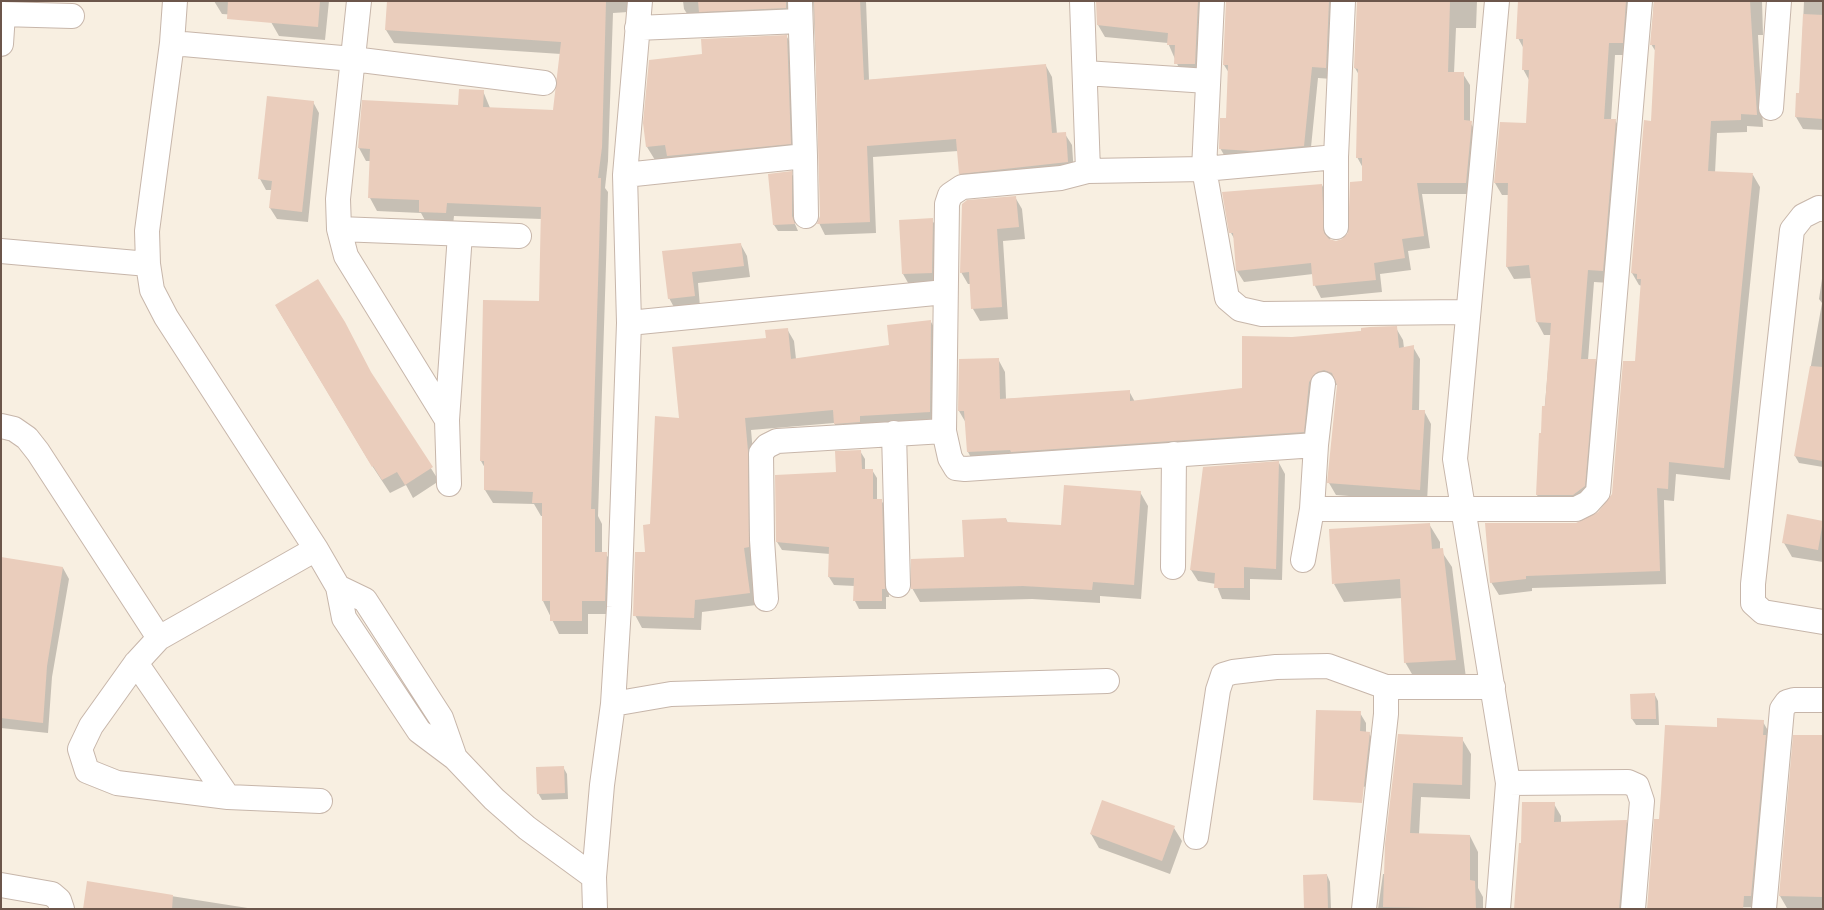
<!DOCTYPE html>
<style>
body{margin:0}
#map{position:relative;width:1824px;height:910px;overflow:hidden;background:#f8efe1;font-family:Quicksand,sans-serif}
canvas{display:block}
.frame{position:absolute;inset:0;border:2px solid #6c564b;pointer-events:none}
</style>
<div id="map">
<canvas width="1824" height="910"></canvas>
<div class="frame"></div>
</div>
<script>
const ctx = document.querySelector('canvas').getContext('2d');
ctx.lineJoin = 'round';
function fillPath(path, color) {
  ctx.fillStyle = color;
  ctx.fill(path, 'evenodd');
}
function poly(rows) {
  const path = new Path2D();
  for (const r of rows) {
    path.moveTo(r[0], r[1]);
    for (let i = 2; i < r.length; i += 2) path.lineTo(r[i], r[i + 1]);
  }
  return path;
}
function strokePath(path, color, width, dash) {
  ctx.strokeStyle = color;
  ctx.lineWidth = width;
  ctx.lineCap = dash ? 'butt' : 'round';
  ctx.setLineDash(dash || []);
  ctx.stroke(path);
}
const shadow = poly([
 [214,1,329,1,325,40,279,36,271,22,272,17,222,14],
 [388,1,632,1,628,12,613,13,608,161,605,188,608,192,606,264,598,516,602,524,602,554,606,554,614,567,612,614,588,614,588,634,559,634,543,601,543,516,541,516,534,504,493,503,485,490,485,468,481,461,540,302,542,219,454,216,453,225,427,224,421,213,377,211,370,198,371,161,366,161,359,148,459,106,483,91,490,108,554,112,561,54,394,43,386,30],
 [683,1,799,1,793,19,691,20,684,9],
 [813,1,866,1,869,80,1046,66,1052,77,1057,134,1065,134,1072,145,1074,174,967,185,960,174,958,151,873,157,876,233,825,235,819,223,821,216,820,156],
 [1097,1,1211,1,1201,76,1182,75,1168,43,1105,37,1098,25],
 [1227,1,1342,1,1332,79,1318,78,1310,157,1227,160,1220,148,1227,120,1229,73,1224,65],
 [1358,1,1477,1,1476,28,1456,28,1454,73,1463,74,1470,85,1470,122,1477,134,1473,194,1422,194,1430,248,1408,251,1411,270,1380,274,1382,292,1321,298,1315,286,1313,274,1244,282,1237,271,1235,240,1231,233,1322,185,1328,197,1330,240,1337,242,1344,240,1349,234,1364,182,1363,168,1357,157,1359,75,1355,68],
 [1519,1,1644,1,1629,55,1615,55,1611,120,1615,120,1622,133,1610,283,1594,282,1588,360,1595,360,1602,373,1591,499,1544,507,1537,495,1551,335,1544,335,1537,322,1531,278,1514,279,1507,267,1509,195,1502,195,1495,183,1527,125,1529,80,1523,69,1524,49,1518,38],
 [1654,1,1762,1,1763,35,1758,35,1763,127,1747,126,1747,132,1717,133,1715,173,1753,175,1760,187,1730,480,1676,474,1674,501,1664,500,1666,584,1532,588,1532,591,1499,595,1491,582,1577,524,1599,513,1613,494,1636,362,1642,286,1639,285,1632,273,1652,122,1656,52,1651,44],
 [1804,1,1823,1,1823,130,1803,129,1796,117,1800,94],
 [787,37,794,50,798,157,655,160,647,147,704,55],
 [313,102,319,113,308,222,277,219,270,208,272,190,266,190,260,179],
 [791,173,795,179,795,224,798,231,778,231,774,225],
 [1015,197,1022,209,1025,239,1003,241,1008,319,980,321,973,309,971,284,968,284,961,272],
 [932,220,940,233,940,287,911,288,903,274],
 [741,245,747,256,750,277,698,283,700,307,675,309,669,298,664,253],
 [1823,272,1823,467,1799,463,1795,456,1822,303,1819,299],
 [276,306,374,378,439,481,413,498,406,485,390,493,367,458],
 [931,322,938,334,937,424,842,436,834,423,751,430,754,464,755,559,751,560,756,605,702,612,701,630,642,628,635,615,651,526,680,419,767,339,787,329,794,341,796,359,891,346],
 [1396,328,1403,340,1404,348,1413,347,1420,359,1419,411,1424,411,1431,424,1427,502,1336,495,1329,483,1338,386,1333,383,1310,444,975,465,968,452,966,423,959,411,998,359,1005,372,1006,399,1129,391,1135,402,1243,389,1292,338],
 [860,451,865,459,865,470,872,470,877,478,877,500,881,500,886,508,889,597,886,597,886,609,859,609,855,601,855,586,834,585,829,577,830,554,782,550,777,542,837,473],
 [1279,463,1285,474,1282,580,1250,579,1250,600,1222,599,1216,584,1198,581,1191,570],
 [1140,492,1148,506,1141,599,1100,596,1100,603,1032,599,920,602,912,588,966,558,1006,519,1008,523,1062,526],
 [1823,522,1823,562,1792,557,1784,543],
 [1429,524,1440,542,1440,549,1452,567,1466,678,1416,681,1405,662,1402,598,1344,602,1334,584],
 [1,558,63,568,69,579,52,677,48,733,1,728],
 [1655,695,1658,701,1659,725,1636,725,1632,719],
 [1360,713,1366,723,1366,733,1369,733,1375,744,1371,787,1321,785],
 [1763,722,1770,734,1758,907,1648,909,1660,820,1718,729],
 [1399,735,1462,739,1471,754,1470,799,1421,797,1419,834,1470,836,1478,852,1478,888,1483,897,1483,909,1378,909,1383,874,1386,874],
 [1823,737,1823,909,1787,908,1780,896],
 [563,767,567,774,568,799,542,800,538,793],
 [1554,804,1561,816,1561,823,1626,821,1633,833,1627,909,1515,909],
 [1174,828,1182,841,1170,874,1099,848,1091,834],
 [1327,875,1330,882,1331,909,1305,909],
 [88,883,254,909,84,909]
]);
const building = poly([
 [228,1,320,1,318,27,227,19],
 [387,1,606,1,602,147,598,178,601,178,599,250,591,509,595,509,595,552,607,552,605,601,582,601,582,621,550,621,550,601,542,601,542,503,532,503,533,492,484,490,484,461,480,461,483,300,539,301,541,207,447,203,446,213,419,212,419,200,368,198,370,149,358,148,362,100,458,105,459,89,484,90,483,107,553,110,561,42,385,30],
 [698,1,786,1,786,8,699,12],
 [814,1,860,1,864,80,1046,64,1052,133,1066,132,1068,162,959,174,956,139,867,146,870,222,817,224,820,216],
 [1096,1,1198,1,1195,64,1174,64,1175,45,1167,45,1168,33,1097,25],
 [1226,1,1329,1,1326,68,1312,67,1304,146,1252,151,1219,149,1220,118,1226,118,1228,65,1223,65],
 [1357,1,1450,1,1448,72,1464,72,1464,120,1472,121,1466,183,1417,183,1424,236,1402,239,1405,258,1374,263,1376,280,1313,286,1311,263,1236,271,1233,233,1229,233,1222,192,1322,184,1324,233,1329,239,1336,241,1342,239,1348,233,1350,182,1362,181,1362,158,1356,158,1358,69,1354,68],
 [1518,1,1626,1,1623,43,1609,43,1604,119,1616,119,1603,271,1588,270,1581,359,1596,359,1585,486,1573,495,1536,495,1539,433,1541,433,1542,406,1545,406,1551,323,1536,322,1529,265,1506,267,1508,183,1494,183,1500,122,1526,123,1529,70,1522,70,1523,39,1516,39],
 [1654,1,1750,1,1757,115,1741,114,1741,120,1711,121,1708,171,1753,173,1724,468,1669,462,1668,489,1657,488,1660,571,1526,576,1526,579,1490,583,1485,523,1576,523,1598,512,1612,494,1623,361,1635,361,1641,279,1637,279,1637,274,1631,273,1644,120,1651,121,1655,45,1650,45],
 [1803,14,1823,15,1823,119,1795,117,1796,93,1799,93],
 [787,35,791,144,667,156,665,145,646,147,643,123,649,60,702,54,701,39],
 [267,96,314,101,302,212,269,208,272,181,258,179],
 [792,171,792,216,795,224,773,225,768,174],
 [1016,196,1019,227,997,229,1002,307,971,309,969,272,960,273,962,204,967,200],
 [933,218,932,273,902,274,899,220],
 [741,243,744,266,692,272,695,296,668,299,662,251],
 [318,279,345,322,371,372,433,467,405,485,397,472,382,480,373,466,372,467,275,305],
 [931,320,930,412,860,416,860,422,834,424,833,410,745,418,748,451,749,547,744,548,750,593,695,600,694,618,633,616,635,552,645,552,643,525,650,524,655,416,679,418,672,347,766,338,765,330,788,328,791,359,889,345,887,325],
 [1397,326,1399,348,1414,345,1412,410,1425,410,1420,490,1327,483,1337,385,1332,373,1324,370,1317,372,1309,382,1304,432,1011,452,1010,450,967,452,964,411,958,411,959,359,999,358,1000,399,1130,390,1130,401,1242,388,1242,336,1292,337,1361,331,1361,328,1370,327],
 [1810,366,1823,367,1823,461,1794,456],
 [861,450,862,469,873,469,873,499,882,499,885,589,882,589,882,601,853,601,854,578,828,577,829,547,776,542,775,475,836,472,835,451],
 [1279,461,1276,569,1244,567,1244,588,1214,588,1215,573,1190,570,1203,467],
 [1064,485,1141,491,1134,585,1093,582,1092,590,1023,586,911,589,911,559,964,557,962,520,1006,518,1007,522,1061,525],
 [1787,514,1823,521,1818,550,1782,543],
 [1430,523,1432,549,1443,548,1456,660,1404,663,1400,579,1332,584,1329,529],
 [1,557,63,567,47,666,43,723,1,718],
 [1655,693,1656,719,1631,719,1630,694],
 [1316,710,1361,711,1360,731,1370,732,1362,803,1313,800],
 [1717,718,1764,720,1763,735,1766,735,1751,896,1744,896,1743,909,1647,909,1654,819,1659,819,1661,793,1665,725,1717,727],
 [1398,734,1463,737,1462,785,1413,783,1410,833,1470,835,1470,880,1475,881,1476,909,1383,907,1385,844],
 [1793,735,1823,735,1823,897,1779,896],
 [564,766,565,793,537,794,536,767],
 [1102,800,1175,826,1162,861,1090,834],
 [1522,802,1555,802,1554,822,1627,820,1619,909,1514,909,1519,843,1521,843],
 [1327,874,1328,909,1304,909,1303,875],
 [87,881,173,895,172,909,83,909]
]);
const street = poly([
 [175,1,172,43,147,231,148,264,152,290,166,317,316,549,338,587,344,618,419,731,455,758,494,799,527,828,594,877,595,909],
 [359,1,338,199,339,229,346,256,447,420],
 [1082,1,1088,171,1204,169,1336,157,1343,1],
 [1212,1,1204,169,1227,298,1240,309,1262,314,1467,312],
 [1497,1,1455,459,1508,783,1498,909],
 [1,14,72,16],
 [637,28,800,21],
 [172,43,353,59,544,83],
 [1,44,3,14],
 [1085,73,1208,81],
 [1771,108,1779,1],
 [805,156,806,216],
 [1336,157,1336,227],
 [1088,171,1061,178,962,187,950,195,947,204,944,431,950,458,956,468,965,469,1316,445,1312,509,1576,509,1588,503,1598,492,1640,1],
 [625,175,640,1],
 [1823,209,1819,208,1803,216,1792,230,1753,584,1753,603,1763,612,1823,622],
 [339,229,519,236],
 [1,251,148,264],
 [629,323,945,292],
 [1,426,14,429,27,438,38,452,159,638,316,549],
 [894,433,898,585],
 [1316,445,1323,384],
 [449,484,447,420,460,234],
 [1303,560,1312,509],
 [1173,567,1174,454],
 [338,587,365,600,441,718,455,758],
 [766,599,762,540,761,453,767,446,777,441,944,431],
 [159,638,136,663,91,726,80,749,87,771,117,783,228,797,320,801],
 [136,663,228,797],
 [1386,687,1493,687],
 [613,704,671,694,1107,681],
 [1508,783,1628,782,1637,786,1642,801,1633,909],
 [1196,837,1218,690,1223,675,1233,672,1276,667,1328,666,1386,687,1386,714,1364,909],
 [594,877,602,785,613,704,619,607,629,323,625,175,805,156,800,1],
 [1,885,52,894,59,900,62,909],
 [1764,909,1782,709,1787,702,1794,700,1823,700]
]);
fillPath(shadow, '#0003');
fillPath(building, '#eacdbc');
strokePath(street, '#c7b6aa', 26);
strokePath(street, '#fff', 24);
</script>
